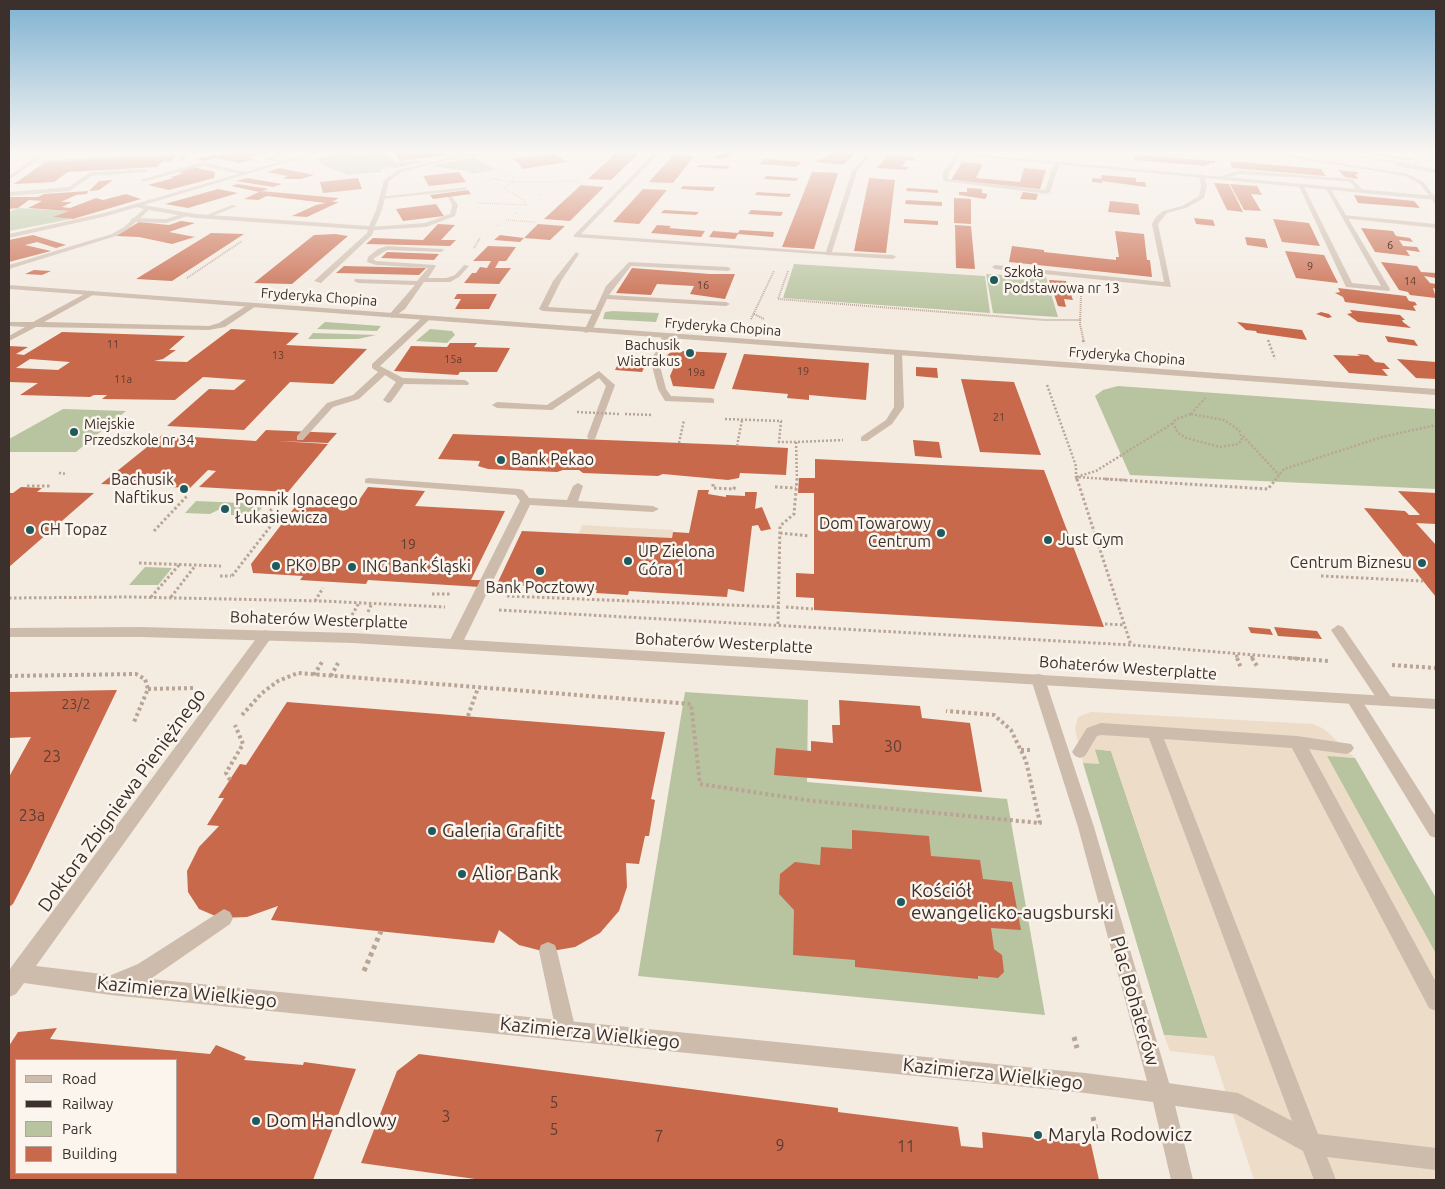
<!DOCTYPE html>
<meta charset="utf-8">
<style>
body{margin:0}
#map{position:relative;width:1445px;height:1189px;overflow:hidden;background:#f4ebe1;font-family:Ubuntu,sans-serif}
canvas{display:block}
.frame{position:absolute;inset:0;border:10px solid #3b302b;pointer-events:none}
.legend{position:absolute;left:15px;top:1059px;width:162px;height:115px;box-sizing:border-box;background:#fbf5ee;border:1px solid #aea6a0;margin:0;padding:6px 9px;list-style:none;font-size:15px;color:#3b302b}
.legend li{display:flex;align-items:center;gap:10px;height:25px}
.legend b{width:25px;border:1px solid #aea6a0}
</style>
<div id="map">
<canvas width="1445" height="1189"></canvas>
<div class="frame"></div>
<ul class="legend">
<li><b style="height:6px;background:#cdbbac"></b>Road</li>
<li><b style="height:6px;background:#3b302b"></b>Railway</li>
<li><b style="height:14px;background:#b8c4a0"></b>Park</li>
<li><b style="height:14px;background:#c8694b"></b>Building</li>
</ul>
</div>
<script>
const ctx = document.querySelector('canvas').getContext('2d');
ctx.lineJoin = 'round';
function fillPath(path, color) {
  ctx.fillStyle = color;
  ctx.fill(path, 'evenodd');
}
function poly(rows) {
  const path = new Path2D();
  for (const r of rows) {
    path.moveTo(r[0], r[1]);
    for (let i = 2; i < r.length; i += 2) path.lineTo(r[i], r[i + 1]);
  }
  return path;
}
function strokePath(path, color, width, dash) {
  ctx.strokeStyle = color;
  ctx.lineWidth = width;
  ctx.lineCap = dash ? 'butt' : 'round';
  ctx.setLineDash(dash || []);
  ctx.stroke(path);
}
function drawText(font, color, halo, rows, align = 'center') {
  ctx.font = font + ' Ubuntu,sans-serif';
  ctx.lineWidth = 5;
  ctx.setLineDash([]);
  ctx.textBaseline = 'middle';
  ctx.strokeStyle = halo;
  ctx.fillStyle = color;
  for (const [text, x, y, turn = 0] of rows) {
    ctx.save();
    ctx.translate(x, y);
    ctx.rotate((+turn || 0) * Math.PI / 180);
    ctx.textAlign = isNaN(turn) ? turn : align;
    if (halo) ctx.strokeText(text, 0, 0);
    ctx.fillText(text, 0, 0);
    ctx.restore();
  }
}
const green = poly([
 [380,151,388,154,395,162,434,160,396,168,387,167,380,170,381,172,348,175,325,166,316,159,339,152,358,154],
 [474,157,495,170,471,174,467,171,430,166],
 [18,208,69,211,55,217,71,219,9,231,9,212],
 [794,264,985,276,990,313,783,298],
 [986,274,1046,277,1058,317,993,313],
 [613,311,659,313,656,322,603,319,605,312],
 [325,322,381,326,377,331,317,329],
 [430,329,452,331,455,335,447,343,416,341],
 [313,333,346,334,376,335,358,339,308,339],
 [1118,386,1436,409,1436,489,1130,475,1095,396,1103,390],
 [63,409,126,411,76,452,9,452,9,439],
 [196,501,265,504,255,516,231,515,231,507,224,507,210,514,185,513],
 [145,567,172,568,158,585,129,585],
 [685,692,808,700,807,782,1007,799,1045,1015,638,976],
 [1094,749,1111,751,1208,1039,1164,1035,1083,763,1099,763],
 [1326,755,1355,758,1436,898,1436,954]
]);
const plaza = poly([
 [582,525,615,527,673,530,672,538,579,534],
 [1091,712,1313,724,1324,729,1355,758,1327,756,1436,954,1436,1180,1254,1180,1214,1056,1170,1051,1164,1035,1208,1038,1111,751,1095,749,1099,764,1083,763,1075,729,1078,717]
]);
const building = poly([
 [238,151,271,152,250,157,256,159,239,163,215,158,205,161,196,159],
 [405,151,442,151,446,155,400,161,394,152],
 [726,151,736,152,724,159,714,158],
 [834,151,856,152,843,165,815,162,819,159,825,159],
 [617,152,639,153,611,180,588,179],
 [555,154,567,162,522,169,519,163,512,159],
 [673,155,694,156,673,183,649,182],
 [888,155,910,157,915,159,914,161,907,160,902,166,909,167,906,170,877,168],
 [1134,155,1215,161,1215,163,1209,163,1210,165,1206,164,1206,166,1134,160],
 [178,156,169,162,163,161,157,167,68,172,54,182,14,184,47,161],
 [765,159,790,161,801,162,796,167,759,164],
 [1230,161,1321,169,1326,176,1232,168],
 [962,162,983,164,976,178,1020,182,1024,168,1046,170,1040,189,951,180],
 [699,165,729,166,728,169,697,167],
 [192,167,215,172,214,178,169,190,148,185,173,178,171,177,184,173,176,172],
 [280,168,314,175,301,179,288,179,283,178,288,176,267,172],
 [1338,170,1357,172,1359,174,1355,174,1358,179,1345,177],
 [459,172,466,182,429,186,423,176],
 [812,172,838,173,814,249,782,247],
 [1102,175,1136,178,1136,182,1145,182,1146,187,1102,181,1102,183,1092,182,1092,178,1101,179],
 [766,176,798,178,796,181,764,179],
 [247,178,282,184,273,187,236,181],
 [358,178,362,189,323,193,320,182],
 [869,178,895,180,886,253,854,251],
 [113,180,99,190,89,191,99,181],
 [1214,183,1229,184,1243,212,1227,210],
 [238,184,269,189,259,192,231,186],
 [1230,184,1257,186,1262,195,1251,194,1261,211,1244,210],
 [581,185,604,187,570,221,544,219],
 [683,186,715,187,713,191,680,189],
 [907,188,938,190,938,193,906,191],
 [967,188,982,189,982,193,987,194,987,196,985,199,959,195,959,192,967,192],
 [218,189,238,193,188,208,165,204],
 [643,189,667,190,639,224,613,222],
 [468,190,471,194,433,199,430,195],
 [88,191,87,194,76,195,61,202,72,202,62,207,70,208,96,198,103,200,126,194,141,199,73,219,53,217,69,211,28,208,42,201,29,200,18,208,9,209,9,197,38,197,44,194],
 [261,191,339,198,332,202,339,202,307,217,292,216,316,205,326,203,267,196,258,200,244,199],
 [757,192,791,194,789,197,755,195],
 [1023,192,1038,194,1036,200,1020,199],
 [1354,195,1414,201,1420,208,1358,203],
 [954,198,971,199,971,224,954,223],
 [906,200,942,202,942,206,905,204],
 [1110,201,1138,204,1140,215,1108,212],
 [436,204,444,216,403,221,396,209],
 [664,210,699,212,696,215,661,213],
 [751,210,783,212,781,216,748,214],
 [1194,218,1213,220,1215,226,1196,224],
 [904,219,938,221,938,225,904,223],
 [1273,219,1309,223,1320,246,1282,242],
 [181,221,195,223,169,232,195,237,172,244,139,237,116,236,139,222,169,225],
 [438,224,455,225,441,240,456,240,450,246,366,244,373,238,423,240],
 [538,224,565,226,550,240,524,238,520,242,494,240,500,235,524,238],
 [657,225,671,226,669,228,705,231,701,237,651,233],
 [955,225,971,226,975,269,956,268],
 [1361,228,1393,231,1396,236,1410,238,1413,242,1399,240,1403,246,1417,247,1420,252,1406,250,1410,256,1375,252],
 [740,230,774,232,773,237,738,234,735,239,709,237,713,231,738,233],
 [1115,231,1144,234,1147,260,1150,260,1152,277,1009,262,1012,246,1044,250,1044,252,1116,260,1116,257,1119,257],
 [211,233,244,234,172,281,136,279],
 [335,234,348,236,292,284,254,283,314,235],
 [33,235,66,245,56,248,37,242,25,245,51,251,9,262,9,240],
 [1245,237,1265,239,1268,248,1247,245],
 [488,246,516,247,506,261,499,261,495,268,511,268,499,284,464,283,472,273,476,273,480,267,487,268,491,261,473,261],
 [1285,251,1324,255,1338,283,1296,278],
 [387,252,439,254,434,260,381,258],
 [1381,262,1417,266,1421,272,1436,273,1436,278,1424,276,1430,283,1436,284,1436,289,1433,288,1436,298,1410,295,1408,292,1399,290],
 [344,266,426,268,419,275,336,273],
 [632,268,710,274,735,274,725,299,690,294,694,286,657,284,651,295,616,293],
 [34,270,51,271,42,275,25,274],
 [1049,280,1066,281,1073,300,1064,299,1066,307,1058,306],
 [1338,288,1406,296,1409,301,1415,302,1417,305,1413,306,1416,311,1345,302,1343,297,1335,293,1340,292],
 [457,294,497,294,489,309,455,309,461,299,454,299],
 [1350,310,1400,315,1405,320,1402,320,1403,322,1411,328,1358,322,1347,314,1352,313],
 [1321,312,1329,314,1332,317,1328,318,1316,314],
 [1237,322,1302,330,1307,340,1257,333,1256,331,1246,330],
 [231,329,299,333,286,345,367,349,333,384,290,382,244,430,167,426,209,389,234,390,246,380,203,377,175,400,102,399,107,395,94,395,90,397,20,395,38,383,9,382,9,346,28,347,16,354,24,355,62,332,185,336,169,350,176,350,163,359,154,361,187,362],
 [30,359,70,362,58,370,16,368],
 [1385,336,1414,340,1418,346,1388,342],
 [450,343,477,343,474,347,510,348,497,372,460,372,458,375,394,371,411,346,447,347],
 [679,351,727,353,714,389,673,386,670,376,676,362,668,360,666,356,671,352],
 [744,354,869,363,866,400,809,395,809,400,787,398,788,394,732,389],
 [1357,354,1368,355,1375,362,1384,363,1390,369,1382,369,1388,376,1349,373,1333,355,1360,356],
 [621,358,648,360,642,372,615,370],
 [1397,359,1436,362,1436,379,1416,378],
 [916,367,937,368,938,378,916,376],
 [961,379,1014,382,1041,455,980,452],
 [266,430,337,433,328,443,278,441,328,444,288,492,199,487,216,471,208,470,190,488,101,484,162,435,256,441],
 [453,434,732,445,788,448,786,475,740,473,739,478,728,480,663,474,658,476,583,473,579,470,563,470,557,472,488,469,478,466,480,461,438,459],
 [913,440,939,442,942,458,915,456],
 [815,459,1044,470,1104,627,814,610,814,598,796,597,796,573,814,574,814,493,798,493,799,478,815,478],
 [21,487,42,488,37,492,94,493,9,567,9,493,13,493],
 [368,487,425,491,415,506,505,511,471,580,483,580,480,587,368,580,366,584,300,580,303,576,253,573,251,564,298,503,327,498,359,500],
 [698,490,709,490,708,494,726,497,726,495,745,496,745,492,757,492,755,509,762,507,771,529,761,531,758,525,752,526,744,592,728,589,727,597,629,591,628,595,596,593,597,590,497,584,522,531,672,538,673,532,689,533],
 [1398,491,1436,493,1436,524,1416,523,1436,545,1436,597,1364,508,1405,511,1409,515,1420,515],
 [1248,627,1270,629,1273,635,1251,633],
 [1274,627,1317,631,1322,639,1278,636],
 [117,690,31,869,13,904,9,907,9,777,31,737,9,738,9,692],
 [839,700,920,706,922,718,970,723,982,792,774,775,776,748,811,751,811,741,833,743,832,725,840,725],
 [287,702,665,732,651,799,655,800,649,836,645,836,639,864,626,863,627,887,619,911,600,933,575,947,546,952,519,945,499,930,494,943,271,920,278,906,247,917,220,918,199,909,188,892,187,871,199,847,219,826,207,825,224,798,218,798,240,764,246,765],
 [852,830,929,836,931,856,980,860,983,879,1012,882,1021,930,991,928,994,949,1002,955,1004,972,998,978,978,976,978,979,855,967,855,960,793,955,794,910,779,894,780,874,795,862,820,865,821,847,852,849],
 [57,1028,50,1039,210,1054,216,1045,246,1057,244,1060,303,1065,304,1062,356,1069,313,1180,9,1180,9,1046,18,1032],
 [16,1060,176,1060,176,1173,16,1173],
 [419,1054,838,1108,838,1112,958,1127,961,1146,983,1148,982,1132,1091,1144,1099,1180,482,1180,361,1163,397,1071]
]);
const pathFar5 = poly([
 [565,157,588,154],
 [494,179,511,173,514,180,504,188,522,199,527,205],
 [485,182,493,179,513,182,579,181],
 [540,195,542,194],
 [478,203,527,205],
 [515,214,517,212],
 [506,220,536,222],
 [497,226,499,225]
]);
const pathFar4 = poly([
 [474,248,480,238],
 [788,271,778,299,1045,320,1081,320],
 [187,278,242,241],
 [1081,296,1080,324,1084,342],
 [754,314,764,319],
 [751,319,774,271]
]);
const pathFar3 = poly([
 [1083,340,1084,344],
 [1268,340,1275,359],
 [1047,385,1076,466,1076,477,1125,480],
 [625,414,653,415],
 [1191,414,1224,420,1239,430,1242,440,1238,444,1220,447,1186,438,1178,433,1173,423,1176,419,1191,414],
 [1191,414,1205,398],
 [725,419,781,421,779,442,796,442],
 [1243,436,1279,475],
 [679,443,684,420],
 [737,446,742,420],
 [59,473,67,474],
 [797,480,796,442,843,440],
 [1077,480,1076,477,1096,471,1173,423],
 [1275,480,1284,469,1382,437,1436,425]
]);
const pathFar2 = poly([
 [1077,479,1131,645],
 [1105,479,1268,489,1276,479],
 [713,484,713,488,734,489,735,485],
 [27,486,51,486],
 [775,487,796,488],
 [263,518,272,509],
 [154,531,187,496],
 [780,533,809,536],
 [139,563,221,566],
 [220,576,231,576],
 [232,576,273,523,262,520],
 [1321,576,1423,581],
 [432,594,451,594],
 [507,596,779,607],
 [151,597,179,565],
 [171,597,195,566],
 [9,598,129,597,323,601,445,607],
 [315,601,323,588],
 [786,607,813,609],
 [499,610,1131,645,1305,659],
 [368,612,372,603],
 [352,615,359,603],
 [778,624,780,526,794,514,797,479],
 [1105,624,1125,625],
 [1236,655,1238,659],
 [1251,656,1253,659]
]);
const pathFar1 = poly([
 [1237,658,1241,668],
 [1252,658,1257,666],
 [1289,658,1329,661],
 [1392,665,1436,668],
 [314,675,322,662],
 [9,676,136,674,145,679,148,689,134,722],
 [331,676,338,663],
 [148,689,195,688],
 [242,715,262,693,278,681,298,673,691,704,700,784,813,801,1040,823,1026,761,1011,730,994,715,946,711],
 [468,716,478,688],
 [1021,750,1032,750],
 [230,780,226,773,243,744,235,725]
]);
const path = poly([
 [364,971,381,931],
 [1074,1037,1077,1048],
 [1093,1117,1096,1130]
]);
const service = poly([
 [219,151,190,154,182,162,179,160,184,155,33,163,30,161,219,151],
 [285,151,292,151,272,159,285,161,285,163,263,159,285,151],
 [454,151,459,151,463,156,459,157,454,151],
 [1252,151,1263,151,1408,174,1424,182,1436,199,1436,205,1420,184,1405,176,1252,151],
 [1352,151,1364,151,1414,159,1411,161,1352,151],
 [956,153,960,154,949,173,948,179,1045,190,1054,163,1060,163,1050,192,1047,194,943,181,943,173,956,153],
 [202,162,249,173,246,175,202,166,143,182,140,180,202,162],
 [1397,163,1436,169,1436,173,1395,166,1397,163],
 [146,169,148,172,91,176,70,191,9,196,9,192,69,187,90,172,146,169],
 [1239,170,1352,179,1364,191,1359,192,1350,182,1303,178,1239,174,1219,180,1216,178,1239,170],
 [1202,174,1205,176,1207,186,1204,198,1186,208,1167,213,1158,224,1171,287,995,269,992,267,995,265,1164,282,1152,224,1156,217,1163,211,1182,206,1199,196,1201,186,1199,176,1202,174],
 [467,187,465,190,382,199,379,197,467,187],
 [448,197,452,197,458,205,455,216,426,227,374,230,372,235,321,283,314,281,367,233,369,227,425,223,450,214,452,205,448,197],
 [232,205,237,206,207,218,202,217,232,205],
 [185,213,187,216,166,223,133,222,130,220,133,218,166,219,185,213],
 [1344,215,1436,224,1436,228,1342,218,1344,215],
 [387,246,443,249,444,250,441,252,387,250,373,259,376,261,435,265,436,266,428,278,446,278,455,275,464,265,469,266,459,277,450,282,424,282,405,309,392,318,388,316,415,285,358,283,354,281,355,279,417,281,428,268,376,265,367,262,368,257,378,249,387,246],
 [576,252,579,254,561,281,548,307,595,310,606,286,629,262,728,267,731,269,728,271,631,266,609,295,726,302,730,304,726,306,607,299,592,331,585,333,584,331,592,314,543,311,539,309,553,281,576,252],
 [829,252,893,255,896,257,893,259,827,255,826,254,829,252],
 [90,291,93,291,93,295,44,322,209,326,219,323,249,304,256,306,225,327,209,330,36,327,9,341,9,336,25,327,9,326,9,322,33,322,90,291],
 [423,317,430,319,380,366,403,378,465,380,469,383,468,385,404,384,391,402,388,403,383,400,396,382,385,375,359,399,333,407,303,440,297,440,297,436,327,403,353,395,378,372,372,368,372,364,423,317],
 [663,334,670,336,659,362,666,389,671,396,711,398,714,399,714,403,665,401,658,389,651,362,663,334],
 [898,350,902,353,904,407,892,424,867,441,861,441,861,437,886,420,894,407,894,353,898,350],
 [599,371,615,385,595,439,589,439,587,437,606,386,599,378,552,410,497,408,492,405,497,402,547,405,599,371],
 [369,478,519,489,523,490,529,498,567,500,573,486,578,483,583,486,578,501,653,506,659,509,653,512,530,505,462,644,460,647,455,649,450,647,448,644,520,501,516,495,365,483,365,479,369,478],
 [1338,625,1343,627,1391,697,1393,701,1391,705,1386,706,1381,705,1331,630,1338,625],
 [224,909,230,912,233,918,230,924,152,978,116,993,109,990,106,983,109,976,138,964,224,909],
 [548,942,555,945,557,951,576,1031,573,1038,566,1041,559,1038,556,1031,539,951,541,945,548,942]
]);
const pedestrian = poly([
 [1101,723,1297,736,1351,744,1354,748,1351,752,1346,754,1309,749,1436,982,1436,1011,1429,1008,1292,748,1164,739,1318,1134,1436,1148,1436,1170,1327,1157,1336,1180,1314,1180,1303,1151,1236,1114,1161,1104,1154,1100,1150,1093,1154,1086,1161,1082,1238,1093,1292,1121,1149,738,1101,735,1097,736,1085,756,1080,758,1075,756,1072,752,1087,728,1101,723]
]);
const minor = poly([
 [45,151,50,151,9,180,9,176,45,151],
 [497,151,514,151,461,157,402,172,389,181,382,210,374,228,371,230,195,218,149,210,128,229,116,236,9,269,9,265,112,234,124,227,144,209,136,207,138,204,195,214,369,226,376,210,384,180,398,170,461,155,497,151],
 [656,151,661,151,581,234,826,252,852,171,870,151,875,151,857,171,831,255,574,237,574,235,656,151],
 [1298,184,1303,185,1352,283,1381,286,1325,187,1330,188,1390,289,1389,291,1346,287,1298,184],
 [9,285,1436,389,1436,395,9,289,9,285],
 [266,630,273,635,271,638,36,966,111,975,1085,1073,1147,1081,1078,827,1031,679,1033,675,1038,674,1043,675,1045,679,1094,827,1172,1093,1193,1180,1171,1180,1153,1102,1085,1093,111,995,24,983,16,994,9,997,9,971,12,966,261,632,266,630],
 [1354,695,1359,696,1436,817,1436,838,1430,836,1349,704,1347,700,1349,696,1354,695]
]);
const tertiary = poly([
 [317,151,324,151,107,216,9,238,9,234,104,213,317,151],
 [919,151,937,151,1436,196,1436,200,919,151],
 [141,627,353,633,1436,699,1436,709,353,643,141,637,9,637,9,628,141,627]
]);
const rail = poly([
 [1319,151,1417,165],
 [1410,151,1436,155]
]);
const pathBridge = poly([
 [577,412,619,414]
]);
const markers = [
 [994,280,5,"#1f5a5e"],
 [690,353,5,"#1f5a5e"],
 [74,432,5,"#1f5a5e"],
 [501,460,5,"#1f5a5e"],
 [184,489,5,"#1f5a5e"],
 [225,509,5,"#1f5a5e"],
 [30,530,5,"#1f5a5e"],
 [941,533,5,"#1f5a5e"],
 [1048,540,5,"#1f5a5e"],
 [628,561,5,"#1f5a5e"],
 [1422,563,5,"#1f5a5e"],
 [276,566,5,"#1f5a5e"],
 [352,567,5,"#1f5a5e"],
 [540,571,5,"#1f5a5e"],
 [432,831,5,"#1f5a5e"],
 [462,874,5,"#1f5a5e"],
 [901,902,5,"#1f5a5e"],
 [256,1121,5,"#1f5a5e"],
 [1038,1135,5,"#1f5a5e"]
];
const farNumbernames = [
 ["6",1390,245],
 ["9",1310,266],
 ["14",1410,281],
 ["16",703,285],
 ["11",113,344],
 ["13",278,355],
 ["15a",453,359],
 ["19",803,371],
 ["19a",696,372],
 ["11a",123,379],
 ["21",999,417]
];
const farPoinames = [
 ["Szkoła",1004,272],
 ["Podstawowa nr 13",1004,288],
 ["Bachusik",680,345,"right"],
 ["Wiatrakus",680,361,"right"],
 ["Miejskie",84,424],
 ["Przedszkole nr 34",84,440]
];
const farStreetnames = [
 ["Fryderyka Chopina",319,297,4],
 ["Fryderyka Chopina",723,327,4],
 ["Fryderyka Chopina",1127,356,4]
];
const numberNames = [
 ["19",408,544],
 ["23/2",76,704]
];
const poiNames = [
 ["Bank Pekao",511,460],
 ["Bachusik",174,480,"right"],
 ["Naftikus",174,498,"right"],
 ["Pomnik Ignacego",235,500],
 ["Łukasiewicza",235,518],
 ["Dom Towarowy",931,524,"right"],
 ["Centrum",931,542,"right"],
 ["CH Topaz",40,530],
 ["Just Gym",1058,540],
 ["UP Zielona",638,552],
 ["Góra 1",638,570],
 ["Centrum Biznesu",1412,563,"right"],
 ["PKO BP",286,566],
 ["ING Bank Śląski",362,567],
 ["Bank Pocztowy",540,588,"center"]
];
const streetNames = [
 ["Bohaterów Westerplatte",319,620,2],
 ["Bohaterów Westerplatte",724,643,3],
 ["Bohaterów Westerplatte",1128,668,4]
];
const nearNumbernames = [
 ["30",893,747],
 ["23",52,757],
 ["23a",32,816],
 ["5",554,1103],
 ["3",446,1117],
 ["5",554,1130],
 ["7",659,1137],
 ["9",780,1146],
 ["11",906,1147]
];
const nearStreetnames = [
 ["Doktora Zbigniewa Pieniężnego",122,800,-54],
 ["Kazimierza Wielkiego",187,992,6],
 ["Plac Bohaterów",1135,1001,74],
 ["Kazimierza Wielkiego",590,1033,6],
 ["Kazimierza Wielkiego",993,1074,6]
];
const nearPoinames = [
 ["Galeria Grafitt",442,831],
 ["Alior Bank",472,874],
 ["Kościół",911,891],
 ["ewangelicko-augsburski",911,913],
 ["Dom Handlowy",266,1121],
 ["Maryla Rodowicz",1048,1135]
];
fillPath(green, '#b8c4a0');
fillPath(plaza, '#ecdcc8');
fillPath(building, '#c8694b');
strokePath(pathFar5, '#b9a596', 1, [1, 1]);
strokePath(pathFar4, '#b9a596', 2, [1, 1]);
strokePath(pathFar3, '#b9a596', 2.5, [2, 2]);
strokePath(pathFar2, '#b9a596', 3, [2.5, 2.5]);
strokePath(pathFar1, '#b9a596', 4, [3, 3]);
strokePath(path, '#b9a596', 5, [4, 4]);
fillPath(service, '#cdbbac');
fillPath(pedestrian, '#cdbbac');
fillPath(minor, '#cdbbac');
fillPath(tertiary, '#cdbbac');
strokePath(rail, '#3b302b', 2, [0.5, 2]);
strokePath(pathBridge, '#b9a596', 2.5, [2, 2]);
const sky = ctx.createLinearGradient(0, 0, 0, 317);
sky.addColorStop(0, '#7eb2d2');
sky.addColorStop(0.48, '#faf6f2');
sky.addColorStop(1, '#faf6f200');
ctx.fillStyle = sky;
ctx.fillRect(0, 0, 1445, 317);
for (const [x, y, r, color] of markers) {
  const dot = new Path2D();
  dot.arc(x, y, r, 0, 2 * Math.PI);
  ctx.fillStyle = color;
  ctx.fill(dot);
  strokePath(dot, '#fbf5ee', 2);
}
drawText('11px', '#5e3e33', null, farNumbernames);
drawText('14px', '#3b302b', '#fbf5ee', farPoinames, 'left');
drawText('14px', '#3b302b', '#fbf5ee', farStreetnames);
drawText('14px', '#5e3e33', null, numberNames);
drawText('16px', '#3b302b', '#fbf5ee', poiNames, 'left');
drawText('16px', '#3b302b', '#fbf5ee', streetNames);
drawText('16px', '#5e3e33', null, nearNumbernames);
drawText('19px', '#3b302b', '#fbf5ee', nearStreetnames);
drawText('19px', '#3b302b', '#fbf5ee', nearPoinames, 'left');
</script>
